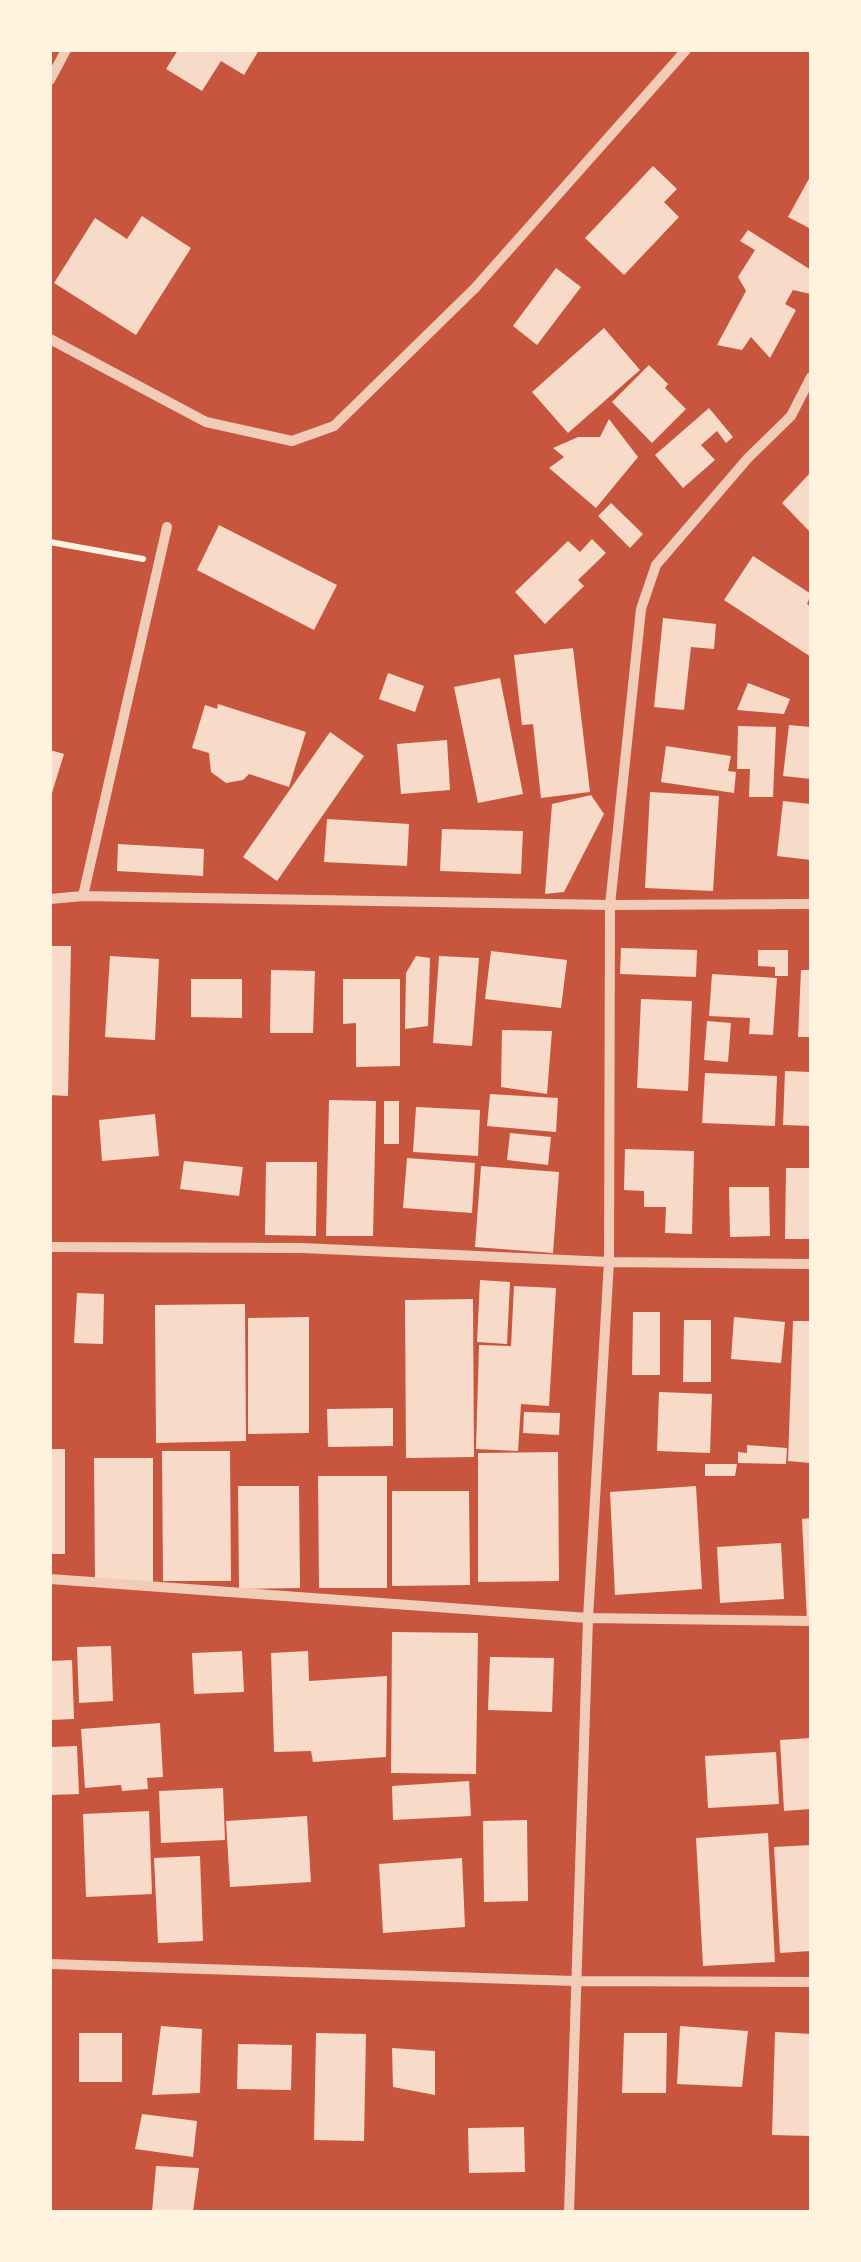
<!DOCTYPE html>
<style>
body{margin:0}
#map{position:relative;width:861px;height:2262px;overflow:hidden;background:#c8553d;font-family:"Fira Sans",sans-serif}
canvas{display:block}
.frame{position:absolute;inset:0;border:52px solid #fff3e0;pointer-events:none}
</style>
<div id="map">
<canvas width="861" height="2262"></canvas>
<div class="frame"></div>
</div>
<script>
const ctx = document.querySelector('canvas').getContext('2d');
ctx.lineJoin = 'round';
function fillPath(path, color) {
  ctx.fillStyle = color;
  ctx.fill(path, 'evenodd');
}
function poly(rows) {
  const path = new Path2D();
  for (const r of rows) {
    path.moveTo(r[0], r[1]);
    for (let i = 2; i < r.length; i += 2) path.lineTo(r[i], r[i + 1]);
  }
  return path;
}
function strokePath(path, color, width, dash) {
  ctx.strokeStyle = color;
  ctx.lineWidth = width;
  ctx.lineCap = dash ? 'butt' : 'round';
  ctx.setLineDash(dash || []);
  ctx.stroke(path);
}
const building = poly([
 [178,50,259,50,244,75,221,61,202,91,166,69],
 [653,166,677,189,664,202,679,217,624,275,585,238],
 [811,175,811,229,788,217],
 [142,216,191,248,136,335,54,283,95,218,127,239],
 [748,230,811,270,811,294,793,290,785,304,796,310,770,358,751,337,742,350,717,345,746,291,738,277,755,250,740,241],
 [556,268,581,287,537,345,513,326],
 [604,328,640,370,568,433,532,392],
 [649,365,668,384,665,388,686,409,652,443,612,402],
 [709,408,733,437,726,443,717,431,701,445,715,460,683,488,655,455],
 [609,419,638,457,596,508,549,468,564,457,553,448,578,437,600,437],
 [811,472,811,533,782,503],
 [611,503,643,534,630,548,598,516],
 [219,525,337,585,314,630,197,570],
 [592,539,606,553,578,580,584,586,545,624,515,592,568,541,580,552],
 [753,556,811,594,807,604,811,607,811,657,724,600],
 [663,618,716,624,714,649,691,647,684,710,654,707],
 [573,648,590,792,541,798,533,724,522,725,514,655],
 [388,673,424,686,415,712,379,699],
 [500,678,523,794,478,803,454,687],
 [748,683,790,699,784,714,737,710],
 [218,704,306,732,289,787,249,774,243,780,226,783,211,772,209,753,192,748,205,705,217,709],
 [789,725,811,727,811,779,783,776],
 [738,726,776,727,773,797,749,797,750,769,737,769],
 [330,732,364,756,277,881,243,857],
 [447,740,450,790,401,794,397,744],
 [666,746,731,756,728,771,736,772,734,793,661,782],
 [50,750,64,754,51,796,50,796],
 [650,792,719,796,713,891,645,888],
 [591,795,604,814,564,892,545,894,552,804],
 [783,801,811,804,811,860,777,856],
 [327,819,409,824,407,866,324,862],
 [442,829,523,831,521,874,440,871],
 [118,844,204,849,203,876,117,871],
 [50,946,71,946,68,1096,50,1095],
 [621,948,697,950,696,977,620,974],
 [758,950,788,950,788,976,775,976,775,967,758,966],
 [491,951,567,960,561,1008,485,999],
 [110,956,159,959,155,1040,105,1037],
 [416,956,430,958,428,1026,405,1029,406,973],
 [439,956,479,958,472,1046,433,1043],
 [271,970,315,971,313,1033,270,1033],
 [801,970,811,970,811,1037,798,1037],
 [712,974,777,978,773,1035,749,1034,750,1018,709,1016],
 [191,979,242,979,242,1018,191,1017],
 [343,979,400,979,400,1066,356,1067,356,1023,343,1024],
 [641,999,692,1001,688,1091,637,1088],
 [707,1021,731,1023,728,1062,704,1060],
 [502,1030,552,1031,547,1094,501,1087],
 [785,1071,811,1072,811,1126,783,1125],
 [705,1073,777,1076,775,1126,702,1123],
 [490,1094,558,1098,556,1132,487,1126],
 [329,1100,376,1101,373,1236,326,1236],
 [384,1101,399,1101,399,1144,384,1144],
 [416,1107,480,1110,478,1156,413,1152],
 [155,1114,159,1156,102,1161,99,1120],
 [510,1133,551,1137,548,1165,507,1160],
 [625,1149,694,1151,692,1234,665,1233,666,1207,644,1207,644,1191,624,1190],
 [407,1158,475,1163,472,1213,403,1208],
 [184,1161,243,1167,239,1196,180,1189],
 [266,1162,317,1162,316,1236,265,1235],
 [481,1166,559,1172,553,1253,475,1247],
 [786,1168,811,1168,811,1239,785,1239],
 [729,1187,769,1187,770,1236,730,1237],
 [480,1280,510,1282,507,1344,477,1342],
 [514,1286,556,1288,549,1406,521,1404,518,1451,476,1449,479,1345,511,1346],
 [77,1293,104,1294,103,1344,74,1343],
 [473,1299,474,1457,406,1458,405,1300],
 [245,1304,246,1441,156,1443,155,1305],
 [633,1312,660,1312,660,1375,632,1375],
 [309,1317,309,1433,248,1434,248,1318],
 [734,1317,785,1322,781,1363,731,1359],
 [684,1320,711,1320,711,1382,683,1382],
 [793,1321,811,1321,811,1463,788,1461],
 [659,1392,712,1394,710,1453,657,1451],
 [393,1408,393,1446,328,1447,327,1409],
 [524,1412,560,1413,559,1435,523,1433],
 [747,1445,787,1448,786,1464,738,1463,738,1452,747,1453],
 [50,1449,65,1449,65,1554,50,1554],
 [162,1451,230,1451,231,1581,163,1581],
 [558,1452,559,1581,478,1582,478,1453],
 [94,1458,153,1458,153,1582,95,1582],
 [705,1464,737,1464,735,1476,705,1476],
 [318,1476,387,1476,387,1588,319,1588],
 [238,1486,299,1486,300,1588,239,1589],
 [696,1486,702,1589,615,1595,610,1492],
 [392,1491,469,1491,470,1585,392,1586],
 [811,1518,811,1621,807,1621,802,1519],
 [781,1543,784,1599,720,1603,717,1547],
 [392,1632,478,1633,476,1774,391,1773],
 [111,1646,113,1701,79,1703,77,1647],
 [242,1651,244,1692,194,1694,192,1653],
 [308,1651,309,1681,387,1676,386,1757,313,1762,311,1751,274,1752,271,1653],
 [490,1657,554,1658,552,1712,488,1710],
 [72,1660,74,1719,50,1720,50,1661],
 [160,1723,163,1777,147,1778,148,1789,122,1791,121,1785,85,1788,81,1729],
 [811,1738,811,1809,784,1811,780,1740],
 [77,1746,79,1794,50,1795,50,1747],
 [776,1752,779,1804,708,1808,705,1756],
 [469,1781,471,1816,393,1820,392,1786],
 [223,1788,225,1840,161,1843,159,1791],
 [149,1811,152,1894,86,1897,83,1814],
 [307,1816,311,1882,230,1887,226,1821],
 [527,1820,528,1901,484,1902,483,1821],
 [768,1833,775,1962,703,1966,696,1838],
 [811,1845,811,1951,780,1953,774,1847],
 [200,1856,203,1941,158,1943,154,1858],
 [462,1858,465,1927,383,1933,379,1864],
 [161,2026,202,2029,200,2093,152,2095],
 [680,2026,748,2031,742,2087,677,2084],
 [775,2032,811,2034,811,2136,772,2135],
 [79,2033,122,2033,122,2082,79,2082],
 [316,2033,366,2034,364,2141,314,2140],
 [624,2033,667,2033,666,2093,622,2093],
 [238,2044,292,2045,291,2090,237,2089],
 [392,2048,435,2051,435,2095,393,2087],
 [142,2114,197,2121,193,2157,135,2149],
 [524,2127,525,2172,469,2173,468,2128],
 [156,2166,199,2168,193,2212,152,2212]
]);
const path = poly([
 [50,542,143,559]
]);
const minor = poly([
 [50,80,66,50],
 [50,339,206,422,292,441,334,426,475,288,686,50],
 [83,896,167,527],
 [50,899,83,896,610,905,811,904],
 [50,1247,302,1248,609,1262,811,1264],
 [50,1579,588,1618,811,1621],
 [50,1964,574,1981,811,1982],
 [569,2212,588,1618,609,1262,610,905,641,609,656,565,748,458,791,416,811,377]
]);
fillPath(building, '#f7dbc8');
strokePath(path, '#fff3e0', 6);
strokePath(minor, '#f1ccb7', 10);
</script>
